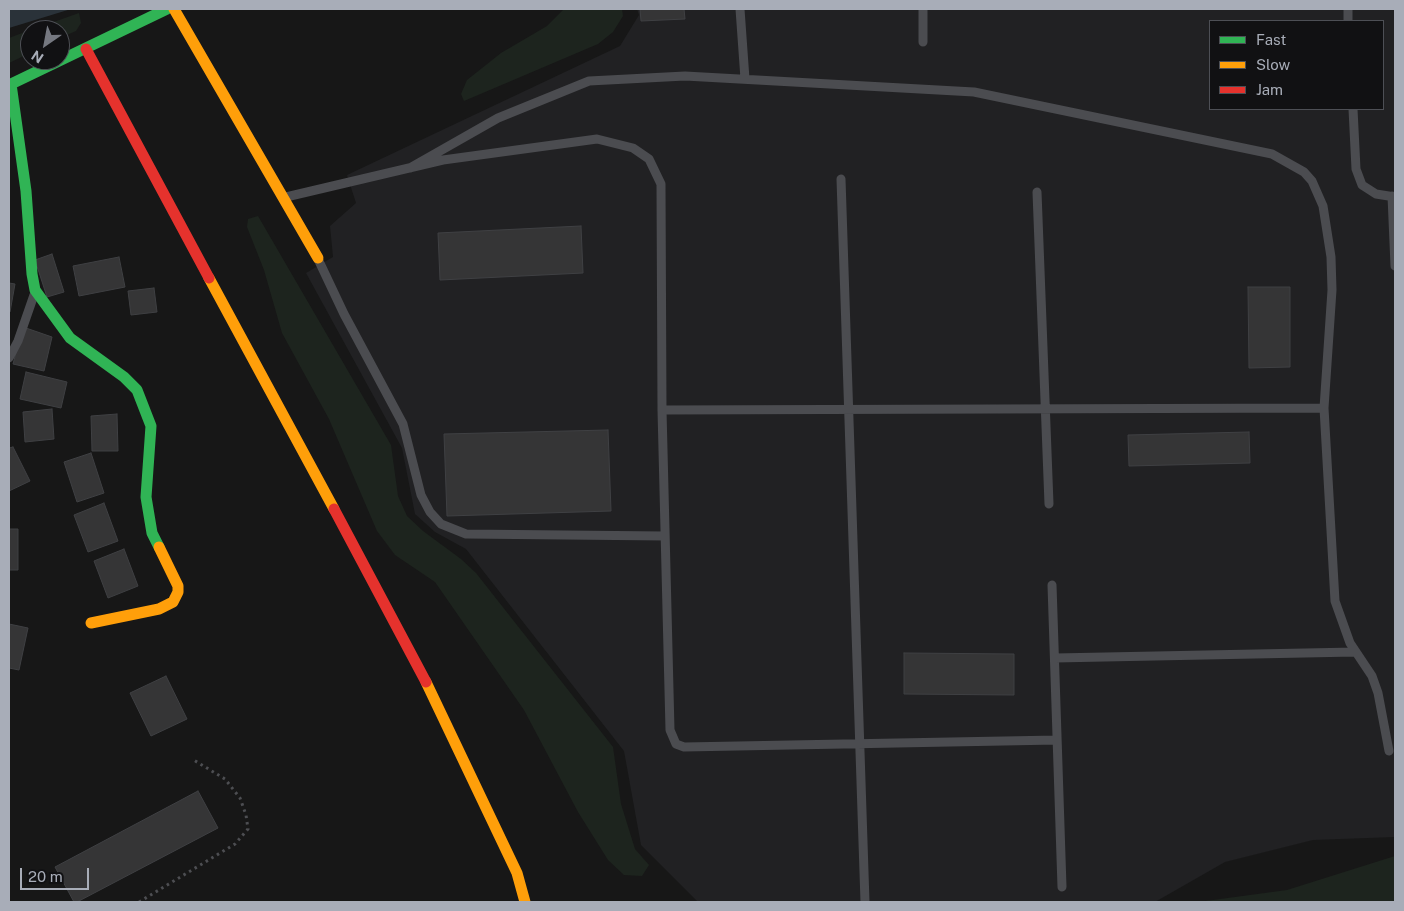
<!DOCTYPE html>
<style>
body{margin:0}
#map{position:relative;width:1404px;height:911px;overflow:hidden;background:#171717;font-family:"Public Sans",sans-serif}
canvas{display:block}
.frame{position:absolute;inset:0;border:10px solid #a8adb8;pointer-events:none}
.legend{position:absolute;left:1209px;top:20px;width:175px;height:90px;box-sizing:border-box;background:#111113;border:1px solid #4d4f55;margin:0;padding:6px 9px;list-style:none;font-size:15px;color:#a8adb8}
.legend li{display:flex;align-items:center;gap:10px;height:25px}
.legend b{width:25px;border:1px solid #4d4f55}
.north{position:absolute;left:20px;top:20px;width:50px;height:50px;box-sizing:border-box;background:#111113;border:1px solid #4d4f55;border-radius:50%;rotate:213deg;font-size:14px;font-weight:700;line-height:20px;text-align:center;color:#a8adb8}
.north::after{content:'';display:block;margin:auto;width:18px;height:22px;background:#757880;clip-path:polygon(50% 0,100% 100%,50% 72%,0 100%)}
.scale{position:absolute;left:20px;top:868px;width:69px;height:22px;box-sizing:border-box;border:2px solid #a8adb8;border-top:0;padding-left:6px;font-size:15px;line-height:18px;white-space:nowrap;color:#a8adb8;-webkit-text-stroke:4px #111113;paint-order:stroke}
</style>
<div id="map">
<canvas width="1404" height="911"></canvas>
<div class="frame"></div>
<ul class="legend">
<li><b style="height:6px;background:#30b455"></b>Fast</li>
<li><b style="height:6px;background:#ff9f0a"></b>Slow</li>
<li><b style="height:6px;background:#e5322d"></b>Jam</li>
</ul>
<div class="north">N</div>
<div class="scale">20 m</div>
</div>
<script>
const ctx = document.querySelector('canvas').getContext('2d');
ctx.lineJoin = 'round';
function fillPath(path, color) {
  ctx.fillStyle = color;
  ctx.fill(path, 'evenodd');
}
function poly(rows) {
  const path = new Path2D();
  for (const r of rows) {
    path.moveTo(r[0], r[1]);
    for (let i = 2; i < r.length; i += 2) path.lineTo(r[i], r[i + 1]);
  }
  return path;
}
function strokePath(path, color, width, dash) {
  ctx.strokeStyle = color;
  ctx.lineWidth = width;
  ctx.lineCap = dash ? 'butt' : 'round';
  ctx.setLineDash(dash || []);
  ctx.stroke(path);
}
const built = poly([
 [637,9,1395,9,1395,837,1313,840,1225,862,1155,902,698,902,641,845,624,751,466,549,435,532,415,514,402,448,306,273,333,257,330,226,356,203,347,175,620,46,639,15],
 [1210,21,1383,21,1383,109,1210,109]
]);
const green = poly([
 [564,9,622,9,623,16,613,32,598,44,464,101,461,94,467,80,501,53,547,26],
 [79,13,81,23,76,31,60,38,60,30,31,30],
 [30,30,30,53,9,63,9,38],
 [258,216,391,445,398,496,407,516,423,531,461,559,476,573,613,747,621,804,635,849,649,865,642,876,624,875,608,860,578,812,524,710,435,582,395,555,377,531,329,419,282,333,264,270,247,227,248,219],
 [1395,856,1395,902,1198,902,1287,890]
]);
const water = poly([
 [9,9,71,9,9,28]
]);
const building = poly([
 [640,9,684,9,685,19,641,21,640,9],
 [581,226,583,273,440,280,438,233,581,226],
 [52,254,64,292,47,297,35,260,52,254],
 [119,257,125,287,79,296,73,266,119,257],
 [9,283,15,284,10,312,9,312,9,283],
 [1248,287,1290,287,1290,367,1249,368,1248,287],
 [154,288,157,312,131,315,128,291,154,288],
 [23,327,52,337,44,371,13,364,23,327],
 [26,372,67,382,61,408,20,399,26,372],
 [52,409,54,439,25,442,23,412,52,409],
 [117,414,118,451,92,451,91,416,117,414],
 [608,430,611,511,447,516,444,434,608,430],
 [1249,432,1250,463,1129,466,1128,435,1249,432],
 [13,447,30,481,9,491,9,448,13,447],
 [91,453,104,493,77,502,64,462,91,453],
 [104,503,118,541,88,552,74,515,104,503],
 [9,529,18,529,18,570,9,570,9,529],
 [124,549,138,586,108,598,94,561,124,549],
 [9,624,28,628,19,670,9,668,9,624],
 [904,653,1014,654,1014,695,904,694,904,653],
 [166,676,187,719,151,736,130,693,166,676],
 [198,791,218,828,77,902,74,902,55,867,198,791]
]);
const path = poly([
 [139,902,235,844,248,829,246,815,240,798,225,779,192,759]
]);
const lane = poly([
 [740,9,745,79],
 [923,9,923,42],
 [1348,9,1348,21],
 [1353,109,1356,169,1362,185,1376,194,1395,197],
 [410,168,498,118,589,81,685,76,974,92,1272,154,1304,172,1312,181,1323,206,1331,257,1332,290,1324,408,1335,601,1350,643,1372,676,1378,693,1389,751],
 [841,179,865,902],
 [1037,192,1049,504],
 [1392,196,1395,266],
 [286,197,443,160,597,139,633,148,649,159,661,184,662,410,670,730,676,744,684,747,1057,740],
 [318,259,344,314,403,424,421,495,430,512,441,524,466,534,665,536],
 [9,358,18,341,34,295],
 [662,410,1324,408],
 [1052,585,1062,887],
 [1055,658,1355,652]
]);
const fast = poly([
 [11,84,26,191,32,274,35,290,70,338,124,377,137,390,151,426,146,497,152,533,159,547],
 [9,85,167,9]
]);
const slow = poly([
 [174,9,318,258],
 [209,278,334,509],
 [91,623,159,609,173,602,178,592,178,586,159,547],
 [426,682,517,873,525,902]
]);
const jam = poly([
 [86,49,209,278],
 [334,509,426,682]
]);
fillPath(built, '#212123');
fillPath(green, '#1d241e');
fillPath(water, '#2a3239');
fillPath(building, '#353536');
strokePath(building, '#3f4043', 1);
strokePath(path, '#4d4e52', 3, [2.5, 4]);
strokePath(lane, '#4b4c50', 9);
strokePath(fast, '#30b455', 11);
strokePath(slow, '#ff9f0a', 11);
strokePath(jam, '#e5322d', 11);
</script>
